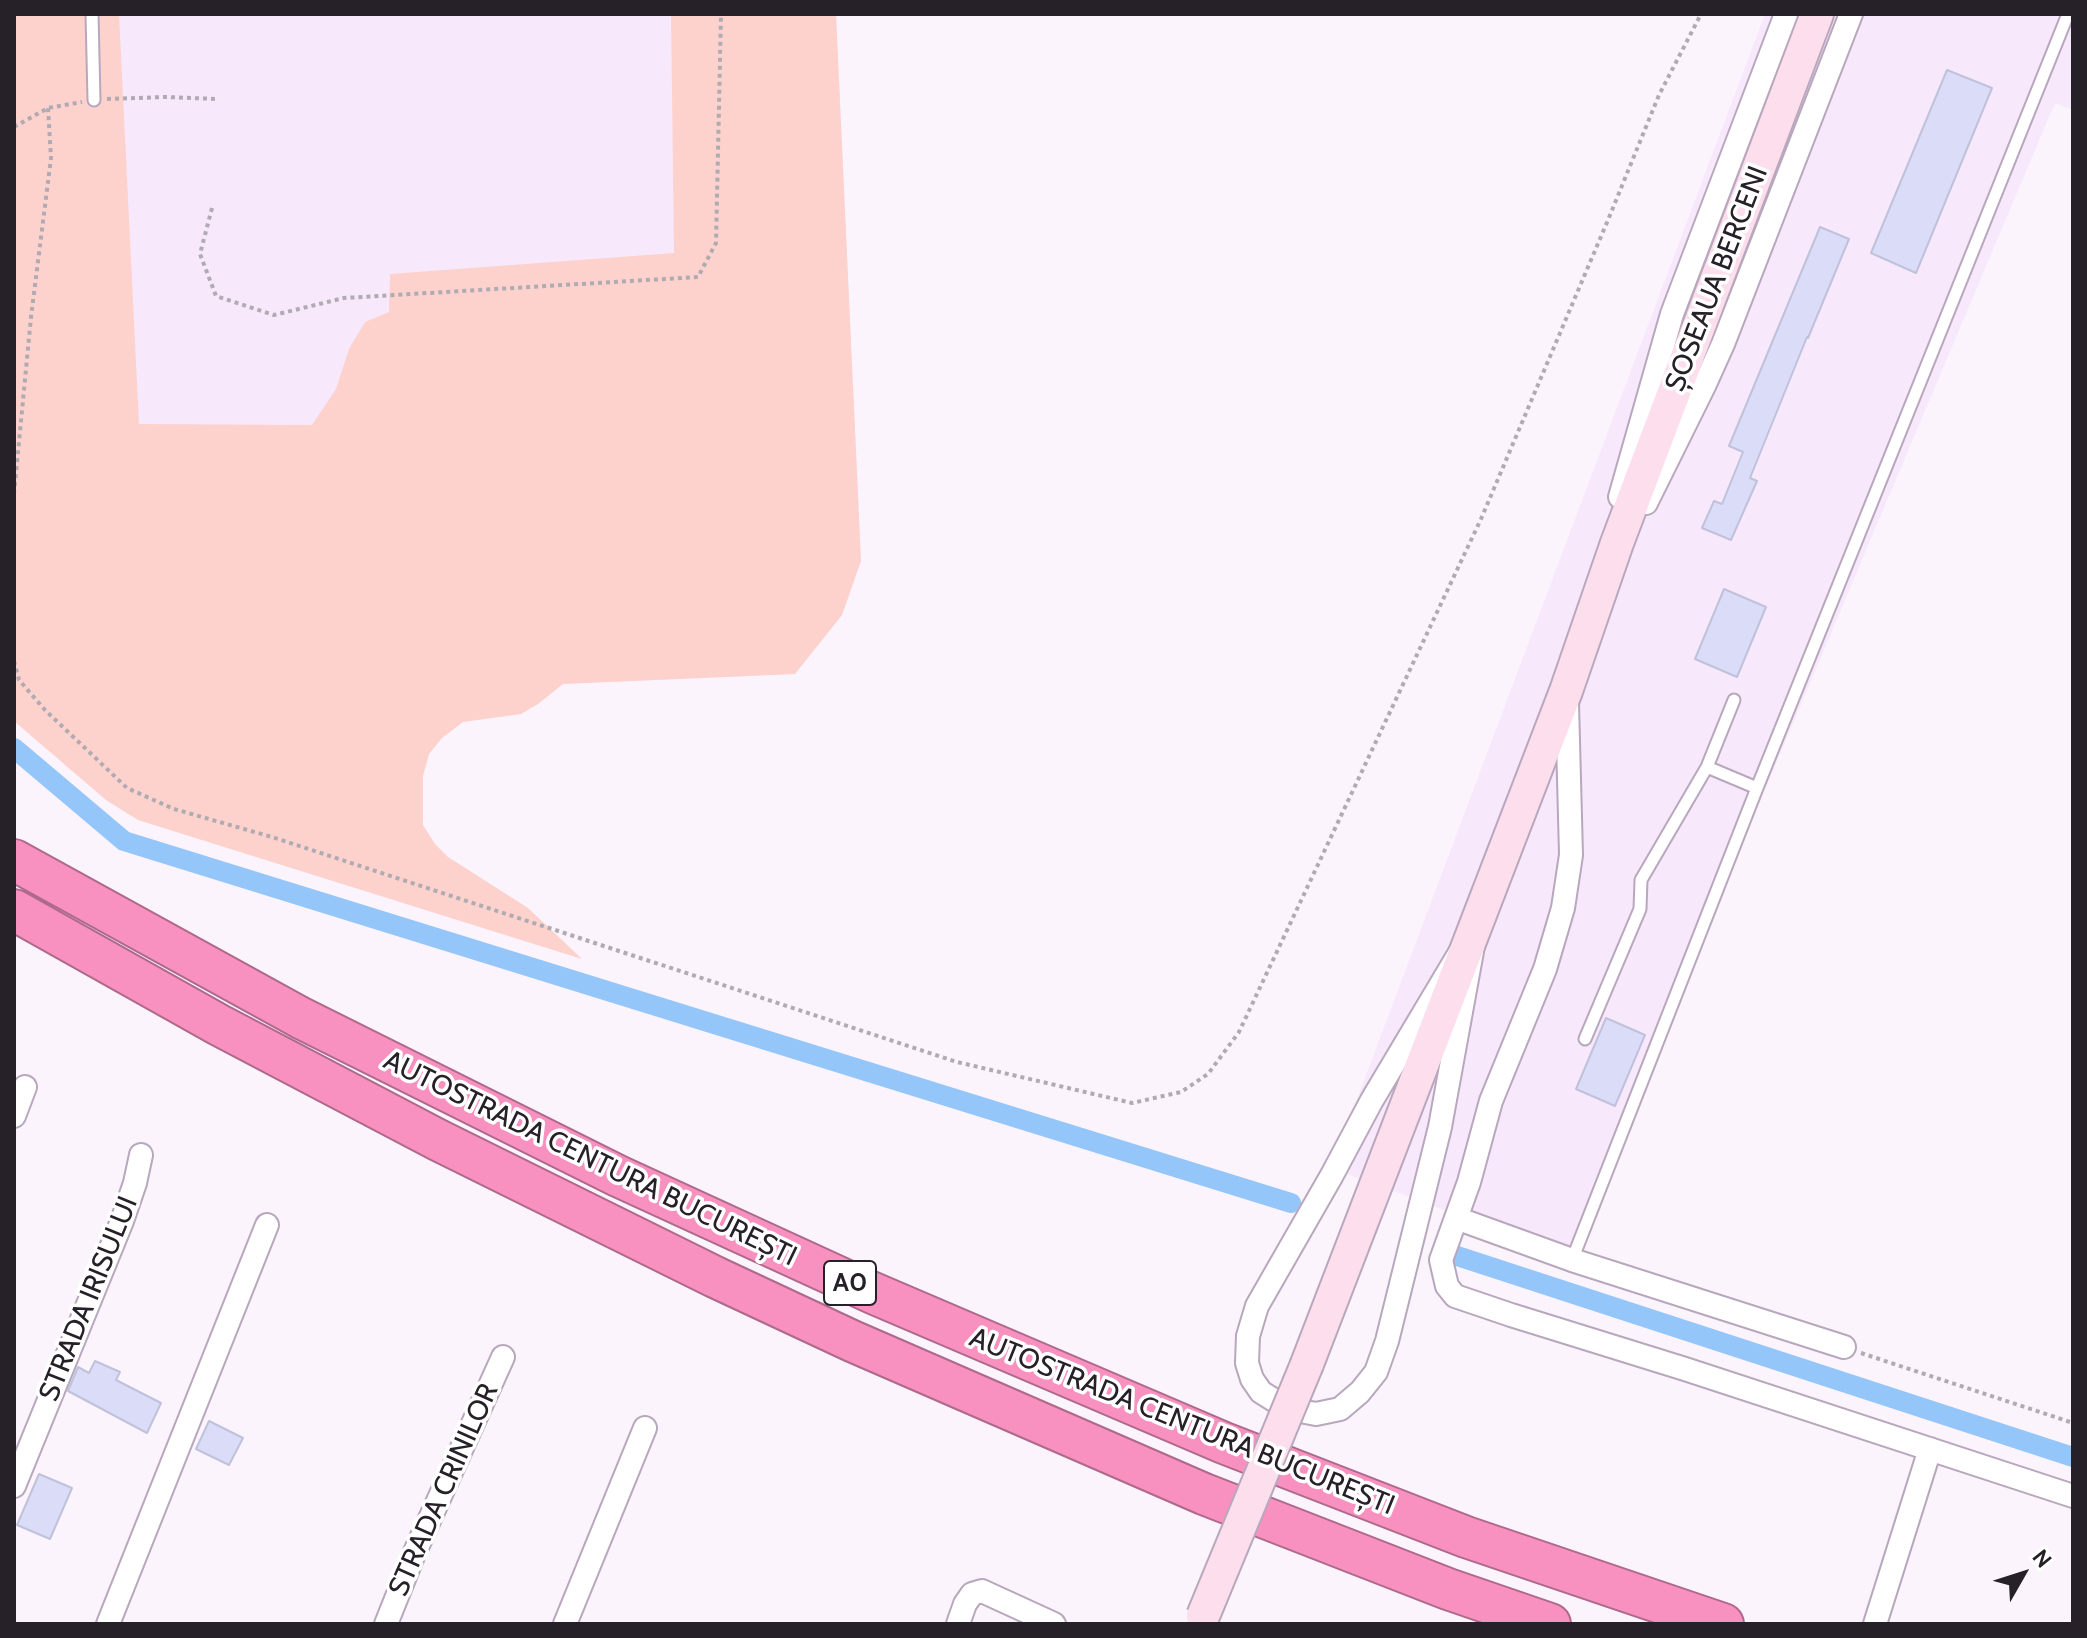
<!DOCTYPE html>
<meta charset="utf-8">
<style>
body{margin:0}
#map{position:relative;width:2087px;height:1638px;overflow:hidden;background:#fbf4fd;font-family:Cabin,sans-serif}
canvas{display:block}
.frame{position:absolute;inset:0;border:16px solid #262028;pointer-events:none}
.north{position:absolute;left:1983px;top:1534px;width:80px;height:80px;-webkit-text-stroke:6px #fff;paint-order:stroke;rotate:51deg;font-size:22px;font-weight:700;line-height:32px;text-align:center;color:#262028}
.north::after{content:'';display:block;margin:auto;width:28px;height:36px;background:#262028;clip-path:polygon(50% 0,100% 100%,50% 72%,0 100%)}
</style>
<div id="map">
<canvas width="2087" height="1638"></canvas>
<div class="frame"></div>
<div class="north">N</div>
</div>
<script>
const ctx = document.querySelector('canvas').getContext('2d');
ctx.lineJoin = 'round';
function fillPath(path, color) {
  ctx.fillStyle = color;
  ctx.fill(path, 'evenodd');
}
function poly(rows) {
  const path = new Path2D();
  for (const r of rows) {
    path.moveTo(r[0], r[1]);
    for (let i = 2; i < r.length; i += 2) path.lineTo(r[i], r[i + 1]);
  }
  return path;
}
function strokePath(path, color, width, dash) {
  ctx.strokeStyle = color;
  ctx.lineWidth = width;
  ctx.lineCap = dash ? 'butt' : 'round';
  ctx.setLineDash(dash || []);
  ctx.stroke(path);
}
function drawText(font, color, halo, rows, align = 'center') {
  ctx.font = font + ' Cabin,sans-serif';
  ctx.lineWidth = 7;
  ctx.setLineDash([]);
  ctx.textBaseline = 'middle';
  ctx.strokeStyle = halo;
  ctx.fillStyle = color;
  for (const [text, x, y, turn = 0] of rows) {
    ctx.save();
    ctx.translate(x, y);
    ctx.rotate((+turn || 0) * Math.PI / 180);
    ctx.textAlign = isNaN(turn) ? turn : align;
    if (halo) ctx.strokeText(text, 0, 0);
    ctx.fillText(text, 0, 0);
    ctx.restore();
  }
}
const built = poly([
 [14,14,836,14,861,561,842,615,795,674,563,684,538,704,521,714,463,722,442,738,429,754,423,776,423,825,435,844,448,857,528,908,582,959,138,820,106,800,14,721],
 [1765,14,2073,14,2073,110,2055,103,1568,1256,1331,1168]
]);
const green = poly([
 [14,14,119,14,139,424,312,425,336,389,349,349,365,322,389,312,390,274,674,253,671,14,836,14,861,561,842,615,795,674,563,684,538,704,521,714,463,722,442,738,429,754,423,776,423,825,435,844,448,857,528,908,582,959,138,820,106,800,14,721]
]);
const canal = poly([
 [14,748,124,841,1291,1203],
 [1445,1252,2073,1457]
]);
const building = poly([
 [1947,70,1992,88,1916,273,1871,253,1947,70],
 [1820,227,1849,239,1808,338,1807,337,1750,478,1757,481,1731,540,1702,528,1714,501,1722,504,1743,452,1729,446,1820,227],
 [1724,589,1766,607,1737,677,1695,659,1724,589],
 [1606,1018,1645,1035,1615,1106,1576,1089,1606,1018],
 [95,1361,120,1372,116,1380,161,1403,147,1433,68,1391,78,1367,89,1373,95,1361],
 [209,1421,243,1438,229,1465,196,1449,209,1421],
 [39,1474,72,1488,50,1539,17,1525,39,1474]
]);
const path = poly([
 [107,99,166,97,217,99],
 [14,127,48,108,82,102],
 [212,208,200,254,216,296,274,315,344,298,698,277,716,243,721,14],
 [14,494,31,317,51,158,48,108],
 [14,661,19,680,45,710,127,788,174,809,272,837,957,1062,1132,1103,1181,1092,1208,1074,1239,1032,1481,519,1608,220,1659,95,1701,14],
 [1861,1353,2073,1423]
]);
const service = poly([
 [92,14,94,100],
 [1707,767,1757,788],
 [1585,1039,1640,909,1641,880,1707,767,1734,700],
 [1572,1260,1757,788,2068,14]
]);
const minor = poly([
 [1620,497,1672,314,1786,14],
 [1646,503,1705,384,1723,344,1851,14],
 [1567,703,1571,855,1563,908,1545,969,1491,1101,1469,1182,1441,1260,1447,1286,1455,1296,1511,1315,1685,1369,2073,1496],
 [1477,924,1440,1127,1387,1341,1376,1372,1360,1392,1340,1409,1316,1414,1295,1410,1277,1402,1261,1392,1252,1379,1247,1363,1248,1336,1257,1306,1332,1175,1372,1100,1477,924],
 [14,1116,25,1087],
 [1456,1218,1572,1260,1844,1347],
 [14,1486,122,1221,135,1183,141,1155],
 [108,1624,267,1225],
 [386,1624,414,1554,503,1357],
 [565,1624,645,1428],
 [958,1624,965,1604,972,1594,982,1591,1054,1624],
 [1875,1624,1930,1449]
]);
const secondary = poly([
 [1307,1364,1566,691,1617,543,1817,14]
]);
const motorway = poly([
 [14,860,301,1018,618,1176,873,1293,1224,1443,1466,1537,1723,1624],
 [14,910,219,1025,438,1140,715,1277,852,1341,1204,1494,1448,1589,1550,1624]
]);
const secondaryBridge = poly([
 [1203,1616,1307,1364]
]);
const shields = [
 [850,1283,52]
];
const shieldNames = [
 ["A0",850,1283]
];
const streetNames = [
 ["ȘOSEAUA BERCENI",1717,279,-69],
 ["AUTOSTRADA CENTURA BUCUREȘTI",590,1159,26],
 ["STRADA IRISULUI",89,1299,-68],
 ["AUTOSTRADA CENTURA BUCUREȘTI",1182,1422,22],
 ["STRADA CRINILOR",444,1490,-66]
];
fillPath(built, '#f7e9fb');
fillPath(green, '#fdd2cd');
strokePath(canal, '#95c6f9', 20);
fillPath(building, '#dbdcf7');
strokePath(building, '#c0c1db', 2);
strokePath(service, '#b8a7bd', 15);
strokePath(minor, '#b8a7bd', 26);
strokePath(secondary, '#b8a7bd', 36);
strokePath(motorway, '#ae698b', 44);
strokePath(path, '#b0aab2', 4, [4, 4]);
strokePath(service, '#fff', 11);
strokePath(minor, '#fff', 22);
strokePath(secondary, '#fddeec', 32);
strokePath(motorway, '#f891c0', 40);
strokePath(secondaryBridge, '#b8a7bd', 36, []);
strokePath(secondaryBridge, '#fddeec', 32);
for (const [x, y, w] of shields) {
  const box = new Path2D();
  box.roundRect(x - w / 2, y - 22, w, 44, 6);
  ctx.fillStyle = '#fff';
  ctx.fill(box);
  strokePath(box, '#262028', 2);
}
drawText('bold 26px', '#262028', null, shieldNames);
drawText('28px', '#262028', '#fff', streetNames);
</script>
